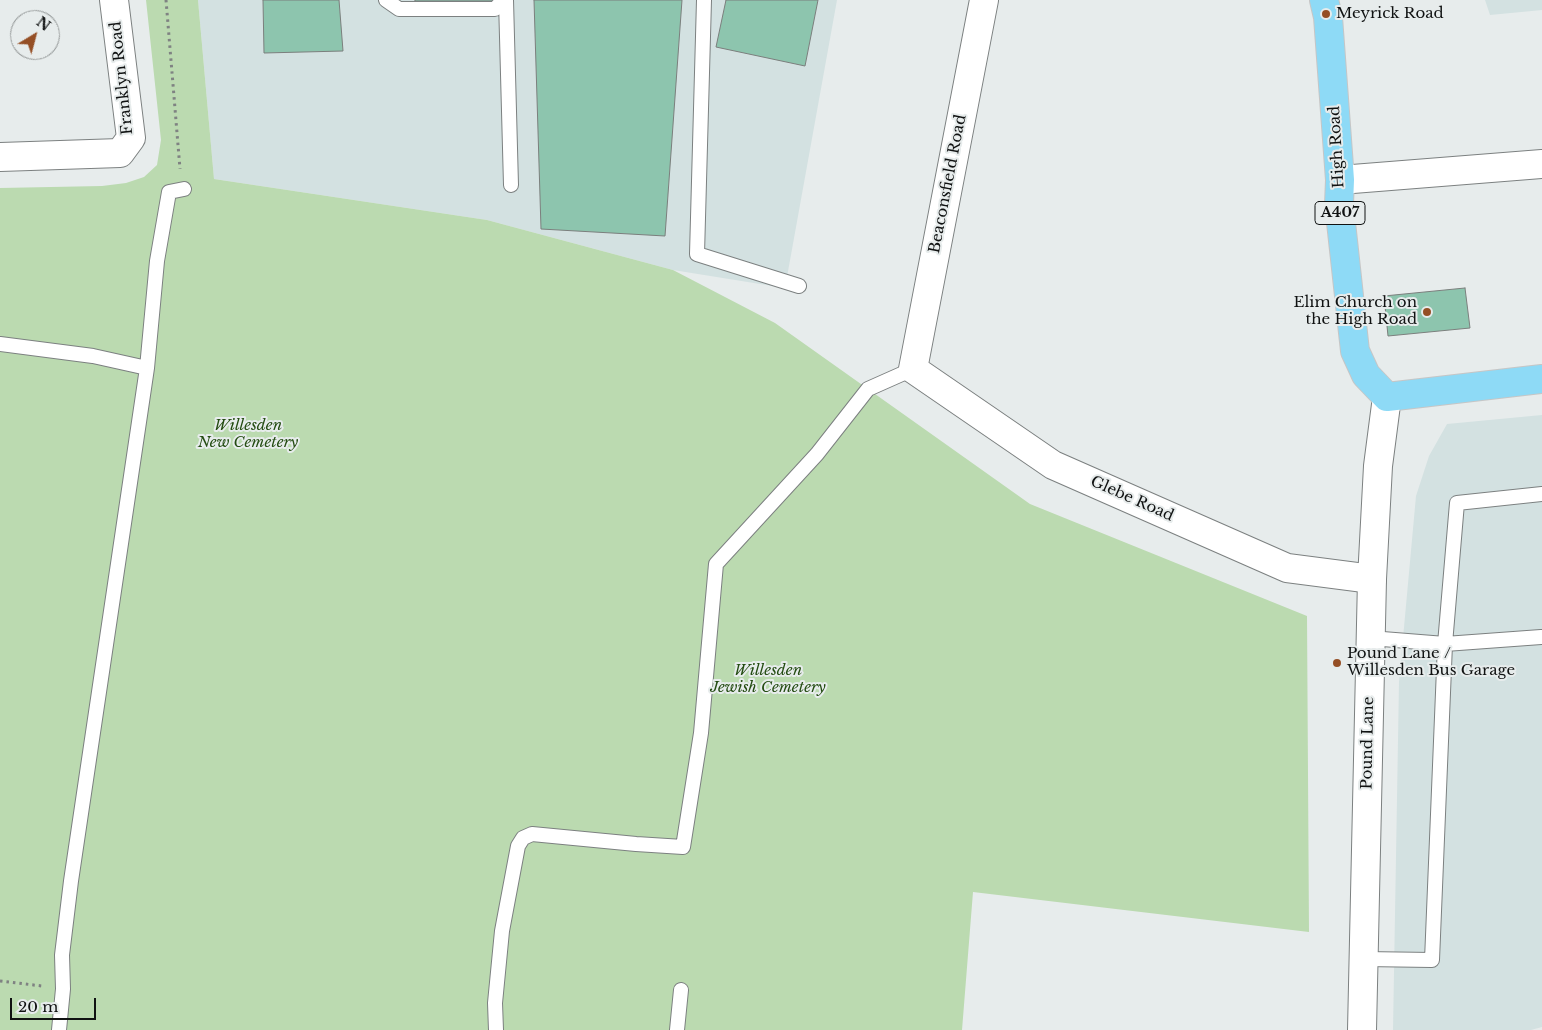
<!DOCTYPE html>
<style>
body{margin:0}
#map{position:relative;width:1542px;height:1030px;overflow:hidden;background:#e7ecec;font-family:"Libre Baskerville",serif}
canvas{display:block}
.north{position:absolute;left:10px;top:10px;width:50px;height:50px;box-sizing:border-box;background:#e7ecec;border:1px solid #919595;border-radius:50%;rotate:37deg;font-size:14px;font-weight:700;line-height:20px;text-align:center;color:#101212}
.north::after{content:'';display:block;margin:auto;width:18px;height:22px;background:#954f25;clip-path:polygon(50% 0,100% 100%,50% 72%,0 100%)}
.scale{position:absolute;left:10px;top:998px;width:86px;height:22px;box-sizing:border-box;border:2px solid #101212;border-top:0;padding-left:6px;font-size:15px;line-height:18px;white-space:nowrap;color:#101212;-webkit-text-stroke:4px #e7ecec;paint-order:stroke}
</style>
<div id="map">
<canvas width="1542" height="1030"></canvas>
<div class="north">N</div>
<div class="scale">20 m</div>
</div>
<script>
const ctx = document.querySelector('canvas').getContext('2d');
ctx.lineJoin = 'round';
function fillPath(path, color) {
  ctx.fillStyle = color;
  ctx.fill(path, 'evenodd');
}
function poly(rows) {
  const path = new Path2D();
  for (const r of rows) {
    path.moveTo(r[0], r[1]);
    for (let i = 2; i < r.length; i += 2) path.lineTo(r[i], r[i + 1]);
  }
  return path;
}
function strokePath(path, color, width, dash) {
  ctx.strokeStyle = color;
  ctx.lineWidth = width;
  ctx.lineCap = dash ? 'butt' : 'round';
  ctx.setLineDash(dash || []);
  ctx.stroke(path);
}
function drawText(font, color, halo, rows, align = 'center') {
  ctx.font = font + ' "Libre Baskerville",serif';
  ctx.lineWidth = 4;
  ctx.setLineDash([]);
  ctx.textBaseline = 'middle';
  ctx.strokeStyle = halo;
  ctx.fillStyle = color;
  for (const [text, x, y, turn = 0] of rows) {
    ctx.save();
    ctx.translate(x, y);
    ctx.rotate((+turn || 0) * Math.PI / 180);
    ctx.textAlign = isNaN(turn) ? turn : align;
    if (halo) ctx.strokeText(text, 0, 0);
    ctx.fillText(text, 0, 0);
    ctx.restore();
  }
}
const built = poly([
 [198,0,837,0,785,288,673,270,487,220,214,179],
 [1485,0,1542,0,1542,10,1490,15],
 [1542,415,1542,1027,1531,1030,1393,1030,1399,682,1416,496,1429,456,1447,424]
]);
const green = poly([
 [146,0,198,0,214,179,487,220,673,270,775,323,1030,504,1307,616,1309,932,973,892,962,1030,0,1030,0,188,102,186,126,183,144,177,157,165,161,140]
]);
const building = poly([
 [263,0,339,0,343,51,264,53,263,0],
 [415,0,495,0,495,2,415,6,415,0],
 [534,0,682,0,665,236,541,229,534,0],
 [726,0,818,0,805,66,716,47,726,0],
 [1465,288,1470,328,1388,336,1384,296,1465,288]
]);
const path = poly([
 [166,0,180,169],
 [0,981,42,986]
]);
const lane = poly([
 [386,0,399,9,495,9,503,0],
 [506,0,511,185],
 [704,0,697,254,799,286],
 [0,344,93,356,147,368,157,261,169,192,184,189],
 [1370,638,1445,644,1457,503,1542,494],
 [1364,959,1432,960,1445,644,1541,637],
 [59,1030,63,989,62,955,71,881,147,368],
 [496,1030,495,1003,502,931,518,846,523,838,532,834,636,844,683,847,701,733,716,564,817,454,868,389,913,369],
 [677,1030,681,990]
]);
const street = poly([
 [984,0,913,369,1053,465,1287,568,1372,579],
 [0,157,120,153,131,138,114,0],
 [1340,180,1542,164]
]);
const secondary = poly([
 [1362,1030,1372,579,1378,466,1387,397]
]);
const primary = poly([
 [1324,0,1328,17,1340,180,1339,204,1355,351,1366,375,1387,397,1542,379]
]);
const markers = [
 [1326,14,5,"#954f25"],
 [1427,312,5,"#954f25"],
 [1337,663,5,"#954f25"]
];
const shields = [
 [1340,213,50]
];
const shieldNames = [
 ["A407",1340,213]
];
const poiNames = [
 ["Meyrick Road",1336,14],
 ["Elim Church on",1417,303,"right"],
 ["the High Road",1417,320,"right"],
 ["Pound Lane /",1347,654],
 ["Willesden Bus Garage",1347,671]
];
const streetNames = [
 ["Franklyn Road",122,78,-96],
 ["High Road",1337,147,-93],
 ["Beaconsfield Road",948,184,-79],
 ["Glebe Road",1132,499,24],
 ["Pound Lane",1368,743,-89]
];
const parkNames = [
 ["Willesden",248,426],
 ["New Cemetery",248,443],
 ["Willesden",768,671],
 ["Jewish Cemetery",768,688]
];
fillPath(built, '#d3e1e1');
fillPath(green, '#bbdab0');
fillPath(building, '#8dc5ae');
strokePath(building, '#7b7f7d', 1);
strokePath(lane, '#7c8080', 16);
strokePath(street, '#7c8080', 30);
strokePath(secondary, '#7c8080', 30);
strokePath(primary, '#c6c6c6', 30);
strokePath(path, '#7f8282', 3, [2.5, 4]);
strokePath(lane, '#fff', 14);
strokePath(street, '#fff', 28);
strokePath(secondary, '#fff', 28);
strokePath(primary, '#8edaf6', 28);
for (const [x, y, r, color] of markers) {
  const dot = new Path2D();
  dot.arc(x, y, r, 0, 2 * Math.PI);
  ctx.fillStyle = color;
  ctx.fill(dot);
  strokePath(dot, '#e7ecec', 2);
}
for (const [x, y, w] of shields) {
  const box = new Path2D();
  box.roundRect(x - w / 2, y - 11.5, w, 23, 4);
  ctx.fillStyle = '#e7ecec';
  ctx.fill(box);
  strokePath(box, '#101212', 1);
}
drawText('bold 14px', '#101212', null, shieldNames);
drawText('15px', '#101212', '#e7ecec', poiNames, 'left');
drawText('15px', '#101212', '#e7ecec', streetNames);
drawText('italic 15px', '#244c12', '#e7ecec', parkNames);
</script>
